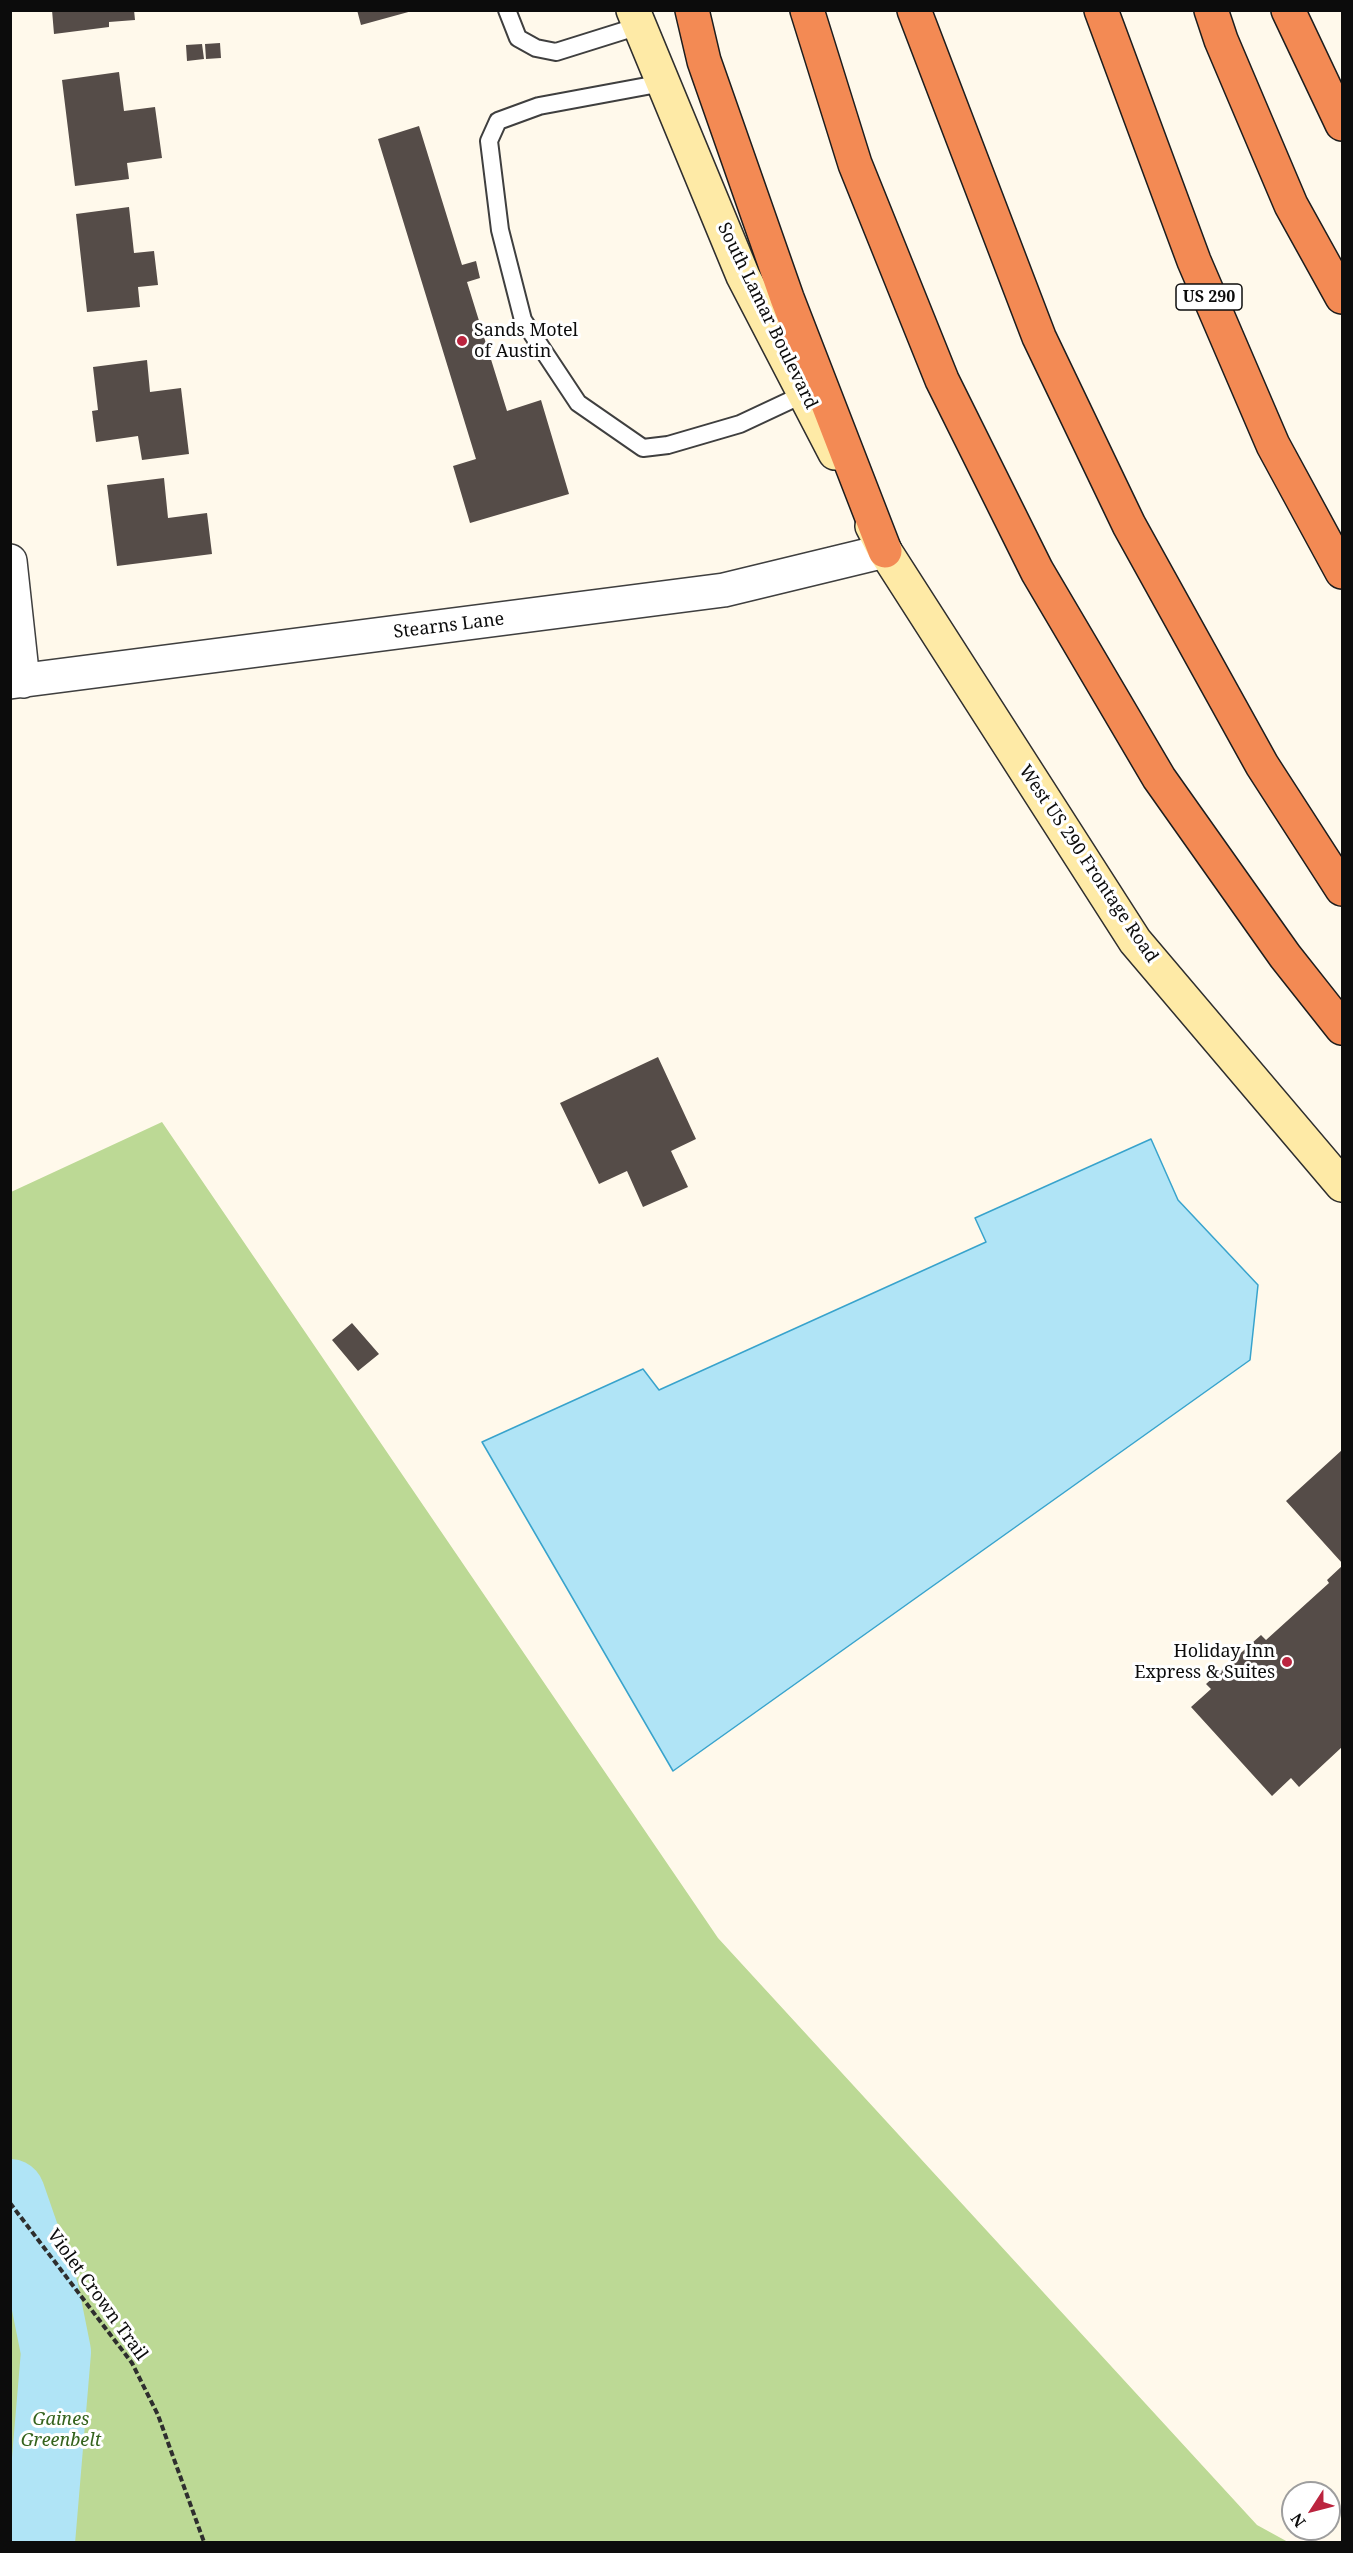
<!DOCTYPE html>
<style>
body{margin:0}
#map{position:relative;width:1353px;height:2553px;overflow:hidden;background:#fff9eb;font-family:"Noto Serif",serif}
canvas{display:block}
.frame{position:absolute;inset:0;border:12px solid #0c0c0c;pointer-events:none}
.north{position:absolute;left:1281px;top:2481px;width:60px;height:60px;box-sizing:border-box;background:#fff;border:2px solid #9e9e9e;border-radius:50%;rotate:234deg;font-size:16px;font-weight:700;line-height:24px;text-align:center;color:#0c0c0c}
.north::after{content:'';display:block;margin:auto;width:21px;height:27px;background:#bb253f;clip-path:polygon(50% 0,100% 100%,50% 72%,0 100%)}
</style>
<div id="map">
<canvas width="1353" height="2553"></canvas>
<div class="frame"></div>
<div class="north">N</div>
</div>
<script>
const ctx = document.querySelector('canvas').getContext('2d');
ctx.lineJoin = 'round';
function fillPath(path, color) {
  ctx.fillStyle = color;
  ctx.fill(path, 'evenodd');
}
function poly(rows) {
  const path = new Path2D();
  for (const r of rows) {
    path.moveTo(r[0], r[1]);
    for (let i = 2; i < r.length; i += 2) path.lineTo(r[i], r[i + 1]);
  }
  return path;
}
function strokePath(path, color, width, dash) {
  ctx.strokeStyle = color;
  ctx.lineWidth = width;
  ctx.lineCap = dash ? 'butt' : 'round';
  ctx.setLineDash(dash || []);
  ctx.stroke(path);
}
function drawText(font, color, halo, rows, align = 'center') {
  ctx.font = font + ' "Noto Serif",serif';
  ctx.lineWidth = 6;
  ctx.setLineDash([]);
  ctx.textBaseline = 'middle';
  ctx.strokeStyle = halo;
  ctx.fillStyle = color;
  for (const [text, x, y, turn = 0] of rows) {
    ctx.save();
    ctx.translate(x, y);
    ctx.rotate((+turn || 0) * Math.PI / 180);
    ctx.textAlign = isNaN(turn) ? turn : align;
    if (halo) ctx.strokeText(text, 0, 0);
    ctx.fillText(text, 0, 0);
    ctx.restore();
  }
}
const forest = poly([
 [162,1122,718,1938,1257,2525,1288,2542,11,2542,11,1192]
]);
const water = poly([
 [1151,1139,1178,1200,1258,1285,1250,1360,673,1771,482,1442,643,1369,659,1390,986,1242,975,1218,1151,1139]
]);
const river = poly([
 [10,2194,44,2292,56,2352,40,2542]
]);
const building = poly([
 [52,10,134,10,135,20,109,22,109,27,54,34],
 [357,10,412,10,412,11,361,25],
 [220,43,221,58,206,59,205,44],
 [202,44,204,59,187,61,186,45],
 [119,72,124,111,155,107,162,158,127,163,129,179,75,186,62,80],
 [419,126,462,265,476,261,480,278,467,282,507,411,541,400,569,494,470,523,453,466,476,459,378,139],
 [129,207,134,253,154,251,158,285,138,287,140,307,87,312,76,214],
 [147,360,150,392,181,388,189,454,142,460,138,436,96,442,92,411,98,410,93,367],
 [164,478,168,518,207,513,212,554,117,566,107,485],
 [658,1057,696,1139,671,1151,688,1187,643,1207,627,1171,599,1184,560,1103],
 [352,1323,379,1354,358,1371,332,1340],
 [1342,1450,1342,1563,1286,1501],
 [1342,1566,1342,1747,1299,1787,1291,1778,1272,1796,1191,1707,1211,1689,1206,1684,1261,1635,1266,1640,1329,1583,1327,1580]
]);
const path = poly([
 [10,2203,132,2363,158,2415,204,2542]
]);
const lane = poly([
 [507,10,518,38,536,48,556,52,639,26],
 [663,83,539,106,498,121,489,141,500,230,523,320,578,403,643,448,668,445,740,424,804,394]
]);
const street = poly([
 [10,561,23,681],
 [10,682,724,590,885,551]
]);
const secondary = poly([
 [633,10,743,276,835,453],
 [872,526,885,551,1135,941,1342,1185]
]);
const highway = poly([
 [692,10,704,61,787,298,885,551],
 [807,10,855,164,942,380,1037,571,1159,778,1285,956,1342,1028],
 [914,10,1039,337,1129,525,1262,765,1342,889],
 [1101,10,1194,261,1273,445,1342,572],
 [1211,10,1221,40,1291,205,1342,297],
 [1288,10,1342,124]
]);
const markers = [
 [462,341,6,"#bb253f"],
 [1287,1662,6,"#bb253f"]
];
const shields = [
 [1209,297,66]
];
const shieldNames = [
 ["US 290",1209,297]
];
const streetNames = [
 ["South Lamar Boulevard",767,316,64],
 ["Stearns Lane",449,626,-7],
 ["West US 290 Frontage Road",1088,864,56],
 ["Violet Crown Trail",97,2295,54]
];
const poiNames = [
 ["Sands Motel",474,331],
 ["of Austin",474,352],
 ["Holiday Inn",1275,1652,"right"],
 ["Express & Suites",1275,1673,"right"]
];
const parkNames = [
 ["Gaines",61,2420],
 ["Greenbelt",61,2441]
];
fillPath(forest, '#bcd995');
fillPath(water, '#b0e4f6');
strokePath(water, '#38a3cc', 1.5);
strokePath(river, '#b0e4f6', 70);
fillPath(building, '#554c48');
strokePath(lane, '#3f3f3f', 20);
strokePath(street, '#3f3f3f', 36);
strokePath(secondary, '#2e2e2e', 36);
strokePath(highway, '#1d1d1d', 36);
strokePath(path, '#2e2e2e', 4, [6, 3]);
strokePath(lane, '#fff', 16);
strokePath(street, '#fff', 33);
strokePath(secondary, '#feeaa6', 33);
strokePath(highway, '#f38a54', 33);
for (const [x, y, r, color] of markers) {
  const dot = new Path2D();
  dot.arc(x, y, r, 0, 2 * Math.PI);
  ctx.fillStyle = color;
  ctx.fill(dot);
  strokePath(dot, '#fff', 2);
}
for (const [x, y, w] of shields) {
  const box = new Path2D();
  box.roundRect(x - w / 2, y - 13, w, 26, 4.5);
  ctx.fillStyle = '#fff';
  ctx.fill(box);
  strokePath(box, '#0c0c0c', 1.5);
}
drawText('bold 16px', '#0c0c0c', null, shieldNames);
drawText('18px', '#0c0c0c', '#fff', streetNames);
drawText('18px', '#0c0c0c', '#fff', poiNames, 'left');
drawText('italic 18px', '#34631d', '#fff', parkNames);
</script>
